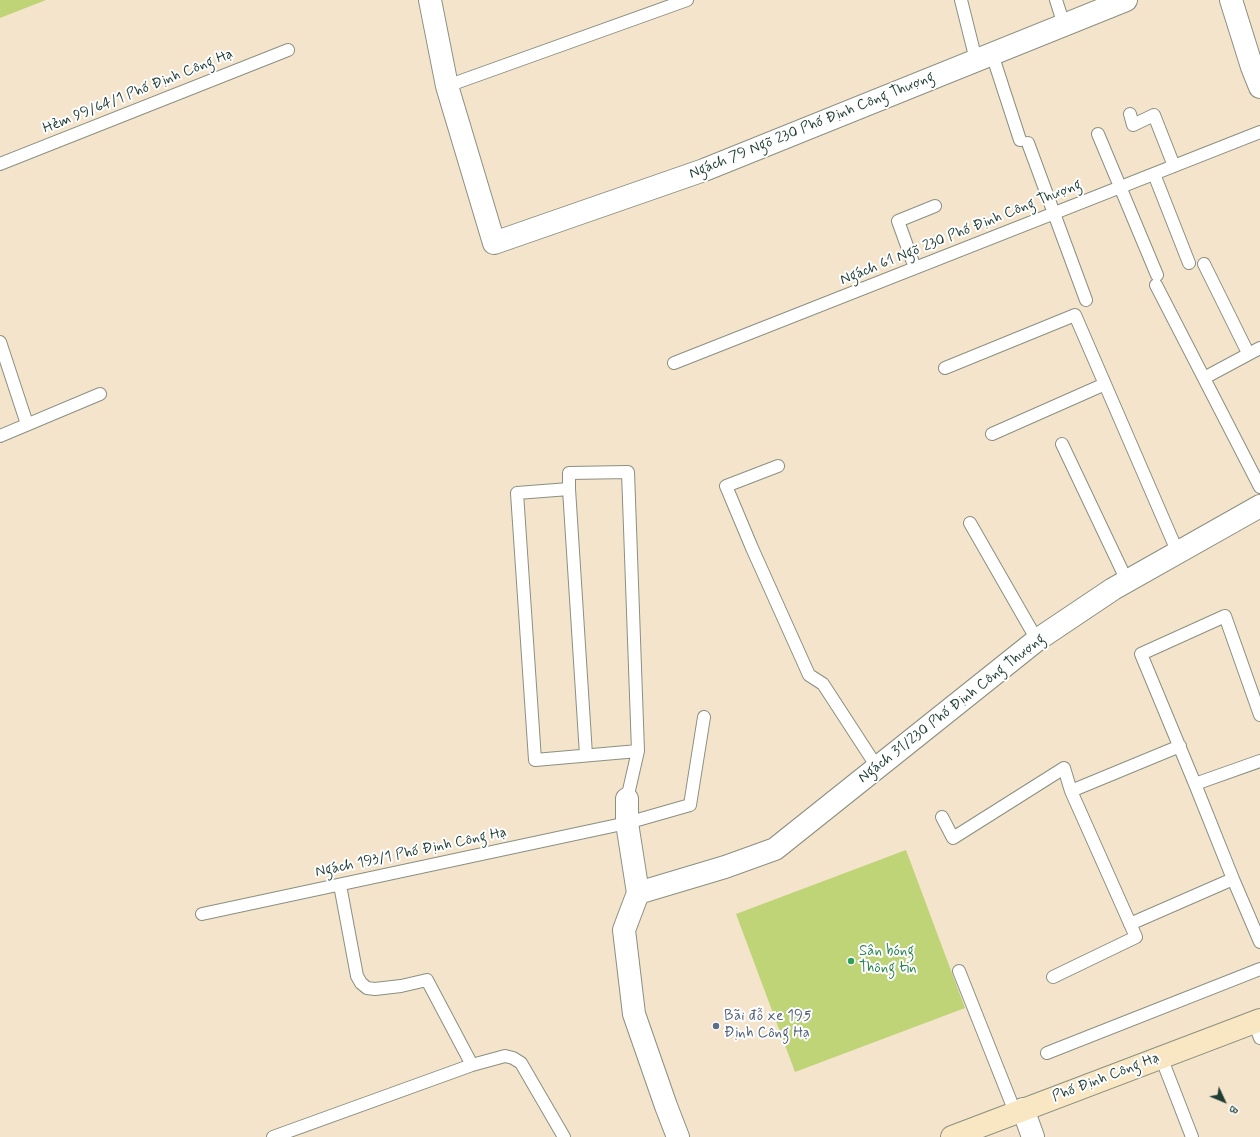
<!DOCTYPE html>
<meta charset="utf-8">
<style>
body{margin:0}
#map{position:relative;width:1260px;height:1137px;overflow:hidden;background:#f4e4cb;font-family:Mynerve,sans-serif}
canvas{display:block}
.north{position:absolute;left:1204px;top:1081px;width:40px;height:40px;-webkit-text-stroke:3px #fff;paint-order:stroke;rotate:134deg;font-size:11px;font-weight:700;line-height:16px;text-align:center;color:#1f3d34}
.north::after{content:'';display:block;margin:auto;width:14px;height:18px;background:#1f3d34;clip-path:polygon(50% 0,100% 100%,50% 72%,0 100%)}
</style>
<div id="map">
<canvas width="1260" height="1137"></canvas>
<div class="north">B</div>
</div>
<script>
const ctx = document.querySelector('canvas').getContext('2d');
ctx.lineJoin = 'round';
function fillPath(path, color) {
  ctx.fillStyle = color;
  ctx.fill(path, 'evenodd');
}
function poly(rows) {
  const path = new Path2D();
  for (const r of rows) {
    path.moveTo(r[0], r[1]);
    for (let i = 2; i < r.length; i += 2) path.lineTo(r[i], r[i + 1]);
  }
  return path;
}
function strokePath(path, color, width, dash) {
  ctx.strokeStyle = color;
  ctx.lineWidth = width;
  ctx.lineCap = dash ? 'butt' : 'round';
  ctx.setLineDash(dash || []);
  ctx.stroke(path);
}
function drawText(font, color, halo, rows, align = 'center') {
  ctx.font = font + ' Mynerve,sans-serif';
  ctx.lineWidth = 4;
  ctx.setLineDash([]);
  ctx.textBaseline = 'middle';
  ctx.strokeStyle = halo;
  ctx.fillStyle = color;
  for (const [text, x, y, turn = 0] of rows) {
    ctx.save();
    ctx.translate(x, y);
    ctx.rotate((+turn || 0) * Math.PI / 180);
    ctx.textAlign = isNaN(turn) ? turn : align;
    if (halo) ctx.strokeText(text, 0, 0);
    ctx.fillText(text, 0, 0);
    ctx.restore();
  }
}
const green = poly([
 [0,0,46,0,0,18],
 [906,850,965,1008,795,1072,736,914]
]);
const lane = poly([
 [961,0,976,60],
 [1056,0,1064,25],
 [992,54,1020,140],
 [447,86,687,0],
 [1130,114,1133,125,1154,115,1174,166],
 [1098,134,1157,275],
 [1028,143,1086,300],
 [0,164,288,50],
 [1154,174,1189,263],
 [1204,264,1248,353],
 [915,268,898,221,935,206],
 [1156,285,1260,487],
 [0,342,27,424],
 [674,363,1260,132],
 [945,368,1075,315,1178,553],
 [1204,378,1260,348],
 [992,434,1105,384],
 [0,436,100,394],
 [1062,444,1127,581],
 [778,466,726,486,752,548,809,675,823,684,877,767],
 [569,489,586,755],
 [970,523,1037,640],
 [1260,715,1225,616,1141,654,1195,784,1233,879,1260,942],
 [1195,784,1260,761],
 [627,799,638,751,628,472,569,473,569,489,517,493,535,760,638,751],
 [942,817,953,838,1064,768,1071,791],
 [340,885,357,976,361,983,367,988,375,989,401,986,427,980,472,1065],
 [202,914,627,823,690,805,704,717],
 [1130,924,1233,879],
 [959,971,1015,1112],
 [1053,977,1136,937,1071,791,1180,746],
 [1254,1022,1260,1038],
 [1047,1053,1260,969],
 [1161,1057,1192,1137],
 [273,1137,472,1065,505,1056,513,1058,521,1063,564,1137]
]);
const street = poly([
 [430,0,447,86,494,243,704,170,1126,0],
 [1231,0,1252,67,1260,87],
 [627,799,627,823,638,893,624,930,634,1014,666,1106,678,1137],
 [638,893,725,867,775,849,1037,640,1113,589,1260,506],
 [1023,1109,1033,1137]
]);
const secondary = poly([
 [952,1137,1260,1020]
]);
const markers = [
 [851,961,4,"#2e9e5b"],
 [716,1026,4,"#5c6f8a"]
];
const streetNames = [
 ["Hẻm 99/64/1 Phố Định Công Hạ",138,92,-22],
 ["Ngách 79 Ngõ 230 Phố Định Công Thượng",812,126,-22],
 ["Ngách 61 Ngõ 230 Phố Định Công Thượng",961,233,-22],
 ["Ngách 31/230 Phố Định Công Thượng",952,709,-38],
 ["Ngách 193/1 Phố Định Công Hạ",411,853,-12],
 ["Phố Định Công Hạ",1106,1078,-21]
];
const leisureNames = [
 ["Sân bóng",859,952],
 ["Thông tin",859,969]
];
const serviceNames = [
 ["Bãi đỗ xe 195",724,1017],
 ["Định Công Hạ",724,1034]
];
fillPath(green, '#bfd477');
strokePath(lane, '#8a9080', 14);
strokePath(street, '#8a9080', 24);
strokePath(secondary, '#8a9080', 24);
strokePath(lane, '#fff', 12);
strokePath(street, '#fff', 22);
strokePath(secondary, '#f9e7c3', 22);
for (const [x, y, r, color] of markers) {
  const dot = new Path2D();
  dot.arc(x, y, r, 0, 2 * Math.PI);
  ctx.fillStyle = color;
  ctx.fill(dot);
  strokePath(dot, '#fff', 1.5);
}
drawText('15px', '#1f3d34', '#fff', streetNames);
drawText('15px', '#27864d', '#fff', leisureNames, 'left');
drawText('15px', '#4e5e75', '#fff', serviceNames, 'left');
</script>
